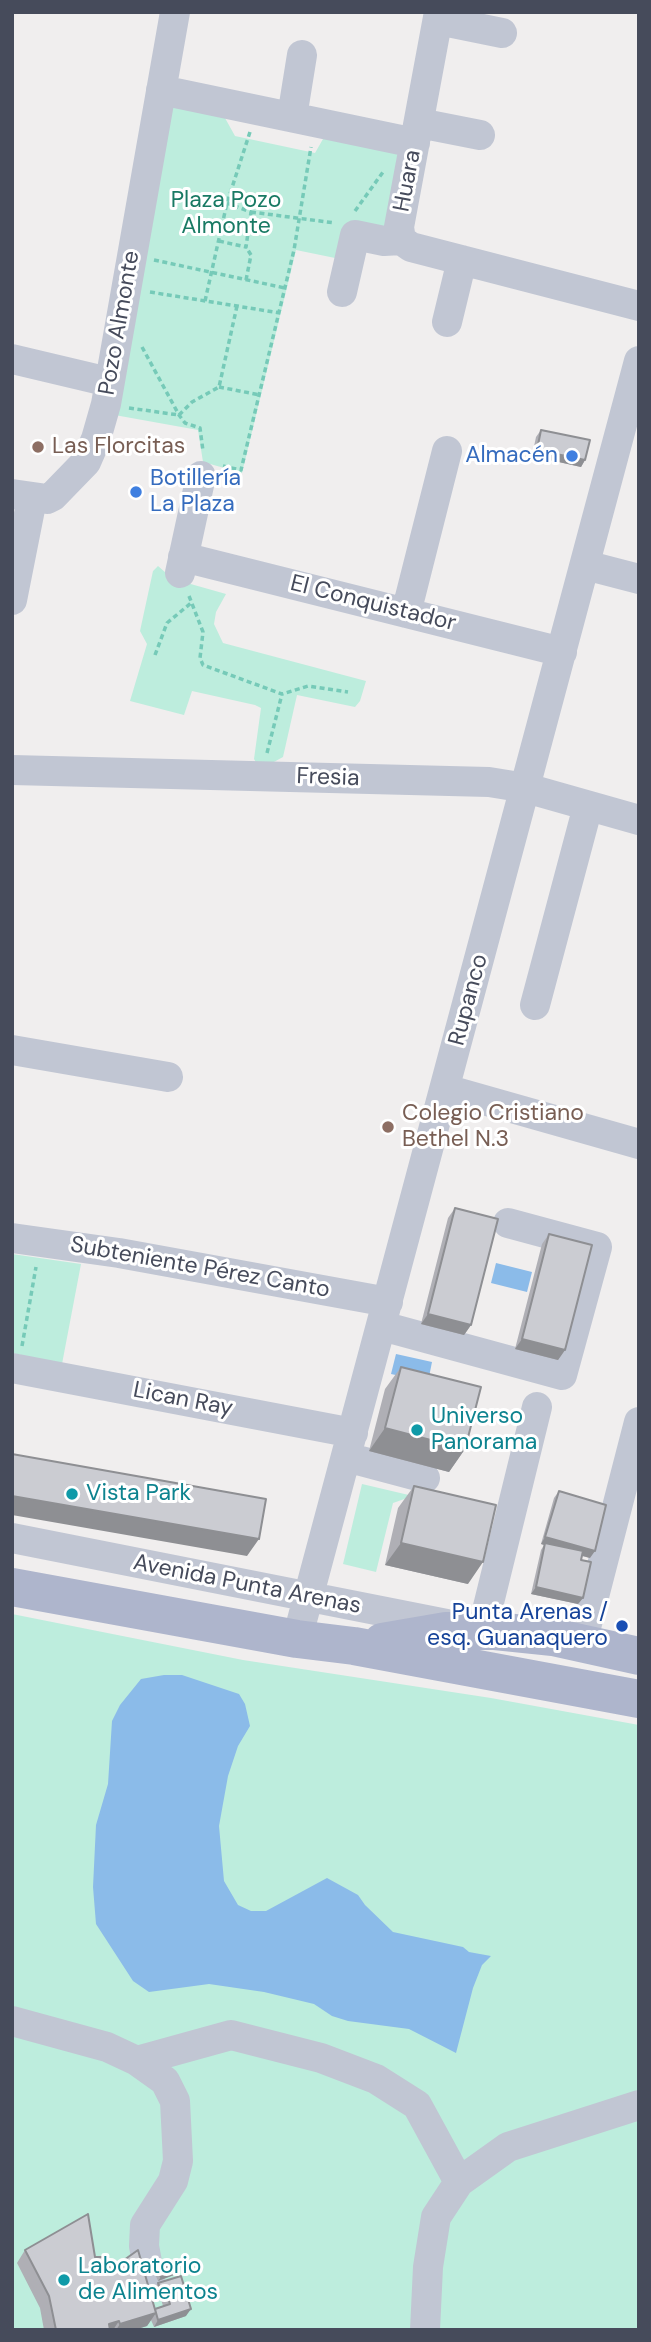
<!DOCTYPE html>
<meta charset="utf-8">
<style>
body{margin:0}
#map{position:relative;width:651px;height:2342px;overflow:hidden;background:#f0eeee;font-family:"DM Sans",sans-serif}
canvas{display:block}
.frame{position:absolute;inset:0;border:14px solid #464b5b;pointer-events:none}
</style>
<div id="map">
<canvas width="651" height="2342"></canvas>
<div class="frame"></div>
</div>
<script>
const ctx = document.querySelector('canvas').getContext('2d');
ctx.lineJoin = 'round';
function fillPath(path, color) {
  ctx.fillStyle = color;
  ctx.fill(path, 'evenodd');
}
function poly(rows) {
  const path = new Path2D();
  for (const r of rows) {
    path.moveTo(r[0], r[1]);
    for (let i = 2; i < r.length; i += 2) path.lineTo(r[i], r[i + 1]);
  }
  return path;
}
function strokePath(path, color, width, dash) {
  ctx.strokeStyle = color;
  ctx.lineWidth = width;
  ctx.lineCap = dash ? 'butt' : 'round';
  ctx.setLineDash(dash || []);
  ctx.stroke(path);
}
function drawText(font, color, halo, rows, align = 'center') {
  ctx.font = font + ' "DM Sans",sans-serif';
  ctx.lineWidth = 6;
  ctx.setLineDash([]);
  ctx.textBaseline = 'middle';
  ctx.strokeStyle = halo;
  ctx.fillStyle = color;
  for (const [text, x, y, turn = 0] of rows) {
    ctx.save();
    ctx.translate(x, y);
    ctx.rotate((+turn || 0) * Math.PI / 180);
    ctx.textAlign = isNaN(turn) ? turn : align;
    if (halo) ctx.strokeText(text, 0, 0);
    ctx.fillText(text, 0, 0);
    ctx.restore();
  }
}
const green = poly([
 [171,100,220,109,235,136,315,153,327,132,398,147,390,234,340,259,296,250,242,473,203,462,198,430,109,414],
 [158,566,173,579,226,594,216,612,214,624,223,643,366,681,360,701,355,707,297,695,283,757,272,763,257,764,254,759,261,708,255,705,192,691,184,715,130,701,147,644,140,631,153,571],
 [12,1254,81,1264,62,1364,12,1353],
 [362,1484,413,1496,393,1503,376,1572,343,1564],
 [12,1614,243,1660,491,1698,639,1725,639,2330,12,2330]
]);
const water = poly([
 [496,1263,532,1272,527,1292,491,1283],
 [396,1354,432,1362,428,1382,391,1374],
 [164,1675,182,1675,239,1694,245,1704,250,1726,238,1746,228,1776,219,1826,224,1881,238,1905,251,1911,266,1911,327,1878,358,1895,365,1905,393,1932,463,1947,469,1952,491,1956,482,1965,473,1988,456,2053,409,2029,348,2021,332,2016,314,2004,264,1992,209,1984,149,1992,133,1981,96,1924,93,1887,96,1825,108,1784,112,1721,120,1705,141,1679]
]);
const path = poly([
 [355,211,383,172],
 [251,212,335,223],
 [219,241,246,247,251,212,227,203],
 [154,260,285,288],
 [246,280,251,255,246,247],
 [150,292,280,313],
 [205,301,227,203,250,132],
 [142,347,179,415,185,423,200,428,203,451],
 [219,387,260,395],
 [129,408,179,415],
 [179,415,192,402,219,387,237,306],
 [223,466,241,470,294,250,311,147],
 [189,596,203,632,200,658,203,665,282,694,308,686,348,692],
 [155,655,167,623,191,603],
 [267,753,282,694],
 [22,1346,36,1267]
]);
const minor = poly([
 [438,20,502,33],
 [161,90,415,143],
 [292,117,302,55],
 [419,123,480,135],
 [401,240,411,247,639,306],
 [401,240,399,227,439,12],
 [342,292,355,235,384,241,401,240],
 [447,322,462,260],
 [12,359,109,382],
 [12,494,47,499,53,496,86,462,96,439,106,404,175,12],
 [183,557,562,652],
 [585,565,639,579],
 [180,573,201,476],
 [12,600,32,499],
 [406,613,447,451],
 [12,770,489,782,526,788,639,820],
 [535,1005,588,806],
 [12,1050,168,1077],
 [445,1089,639,1144],
 [12,1238,119,1253,388,1302],
 [382,1326,562,1375,597,1247,508,1223],
 [12,1368,353,1433],
 [346,1457,425,1478],
 [12,1538,482,1631,537,1407],
 [297,1639,639,361],
 [582,1643,639,1422],
 [12,2021,107,2047,137,2061,165,2081,175,2101,178,2161,173,2181,145,2225,144,2246,150,2278],
 [137,2061,231,2035,321,2058,376,2079,417,2105,459,2182],
 [425,2330,428,2267,436,2217,459,2182,508,2147,639,2105]
]);
const major = poly([
 [12,1587,297,1639,354,1646,639,1699],
 [382,1642,446,1631,495,1631,553,1637,639,1656]
]);
const wall = poly([
 [541,430,585,460,581,467,532,456,536,437],
 [455,1208,471,1325,464,1335,421,1324,448,1218],
 [549,1234,565,1350,558,1360,515,1349,542,1244],
 [401,1367,465,1449,449,1472,369,1451,385,1389],
 [414,1486,468,1584,385,1565,398,1508],
 [559,1491,590,1558,582,1556,581,1560,583,1598,578,1604,531,1594,541,1550,544,1545,541,1544,554,1498],
 [25,2250,95,2257,155,2309,163,2306,160,2296,156,2297,154,2290,158,2283,181,2276,186,2316,154,2327,151,2320,147,2326,134,2330,44,2330,40,2308,17,2263],
 [158,2271,177,2271,174,2275,158,2281,155,2274]
]);
const shadedWall = poly([
 [537,450,585,460,581,467,532,456],
 [428,1314,471,1325,464,1335,421,1324],
 [522,1339,565,1350,558,1360,515,1349],
 [385,1428,465,1449,449,1472,369,1451],
 [12,1496,259,1539,247,1556,12,1515],
 [545,1537,595,1551,590,1558,541,1544],
 [401,1543,483,1562,468,1584,385,1565],
 [536,1587,583,1598,578,1604,531,1594],
 [177,2271,174,2275,158,2281,161,2277],
 [165,2289,160,2296,156,2297,161,2290],
 [191,2309,186,2316,154,2327,158,2320],
 [156,2313,147,2326,134,2330,116,2330,120,2324],
 [119,2321,113,2330,105,2330,109,2324]
]);
const building = poly([
 [541,430,590,440,585,460,537,450,541,430],
 [455,1208,498,1219,471,1325,428,1314,455,1208],
 [549,1234,592,1245,565,1350,522,1339,549,1234],
 [401,1367,481,1387,465,1449,385,1428,401,1367],
 [12,1454,266,1499,259,1539,12,1496,12,1454],
 [414,1486,496,1505,483,1562,401,1543,414,1486],
 [559,1491,606,1505,595,1551,545,1537,559,1491],
 [545,1543,583,1551,581,1560,591,1562,583,1598,536,1587,545,1543],
 [88,2214,95,2257,106,2257,110,2270,138,2250,156,2313,120,2324,119,2321,109,2324,110,2330,56,2330,49,2296,25,2250,88,2214],
 [174,2264,177,2271,161,2277,158,2271,174,2264],
 [181,2276,191,2309,158,2320,155,2309,170,2304,165,2289,161,2290,158,2283,181,2276]
]);
const markers = [
 [38,447,7,"#8d6e63"],
 [572,456,7,"#3f7fe0"],
 [136,492,7,"#3f7fe0"],
 [388,1127,7,"#8d6e63"],
 [417,1430,7,"#0f9aa8"],
 [72,1494,7,"#0f9aa8"],
 [622,1626,7,"#1a4fb4"],
 [64,2280,7,"#0f9aa8"]
];
const streetNames = [
 ["Huara",408,181,-79],
 ["Pozo Almonte",120,323,-80],
 ["El Conquistador",373,604,14],
 ["Fresia",328,778,2],
 ["Rupanco",469,1000,-75],
 ["Subteniente Pérez Canto",200,1268,10],
 ["Lican Ray",183,1400,11],
 ["Avenida Punta Arenas",247,1585,11]
];
const parkNames = [
 ["Plaza Pozo",226,201],
 ["Almonte",226,227]
];
const educationNames = [
 ["Las Florcitas",52,447],
 ["Colegio Cristiano",402,1114],
 ["Bethel N.3",402,1140]
];
const shopNames = [
 ["Almacén",558,456],
 ["Botillería",150,479,"left"],
 ["La Plaza",150,505,"left"]
];
const cultureNames = [
 ["Universo",431,1417],
 ["Panorama",431,1443],
 ["Vista Park",86,1494],
 ["Laboratorio",78,2267],
 ["de Alimentos",78,2293]
];
const transitNames = [
 ["Punta Arenas /",608,1613],
 ["esq. Guanaquero",608,1639]
];
fillPath(green, '#bdeddd');
fillPath(water, '#8bbbe9');
strokePath(path, '#76cab8', 3.5, [5, 3.5]);
strokePath(minor, '#c1c6d3', 30);
strokePath(major, '#aeb5cc', 38);
fillPath(wall, '#afafb5');
fillPath(shadedWall, '#8e8f93');
fillPath(building, '#cbccd2');
strokePath(building, '#8e8f93', 2);
for (const [x, y, r, color] of markers) {
  const dot = new Path2D();
  dot.arc(x, y, r, 0, 2 * Math.PI);
  ctx.fillStyle = color;
  ctx.fill(dot);
  strokePath(dot, '#fff', 2.5);
}
drawText('23px', '#464b5b', '#fff', streetNames);
drawText('23px', '#197a64', '#fff', parkNames);
drawText('23px', '#785e54', '#fff', educationNames, 'left');
drawText('23px', '#366cbe', '#fff', shopNames, 'right');
drawText('23px', '#0d838f', '#fff', cultureNames, 'left');
drawText('23px', '#164399', '#fff', transitNames, 'right');
</script>
